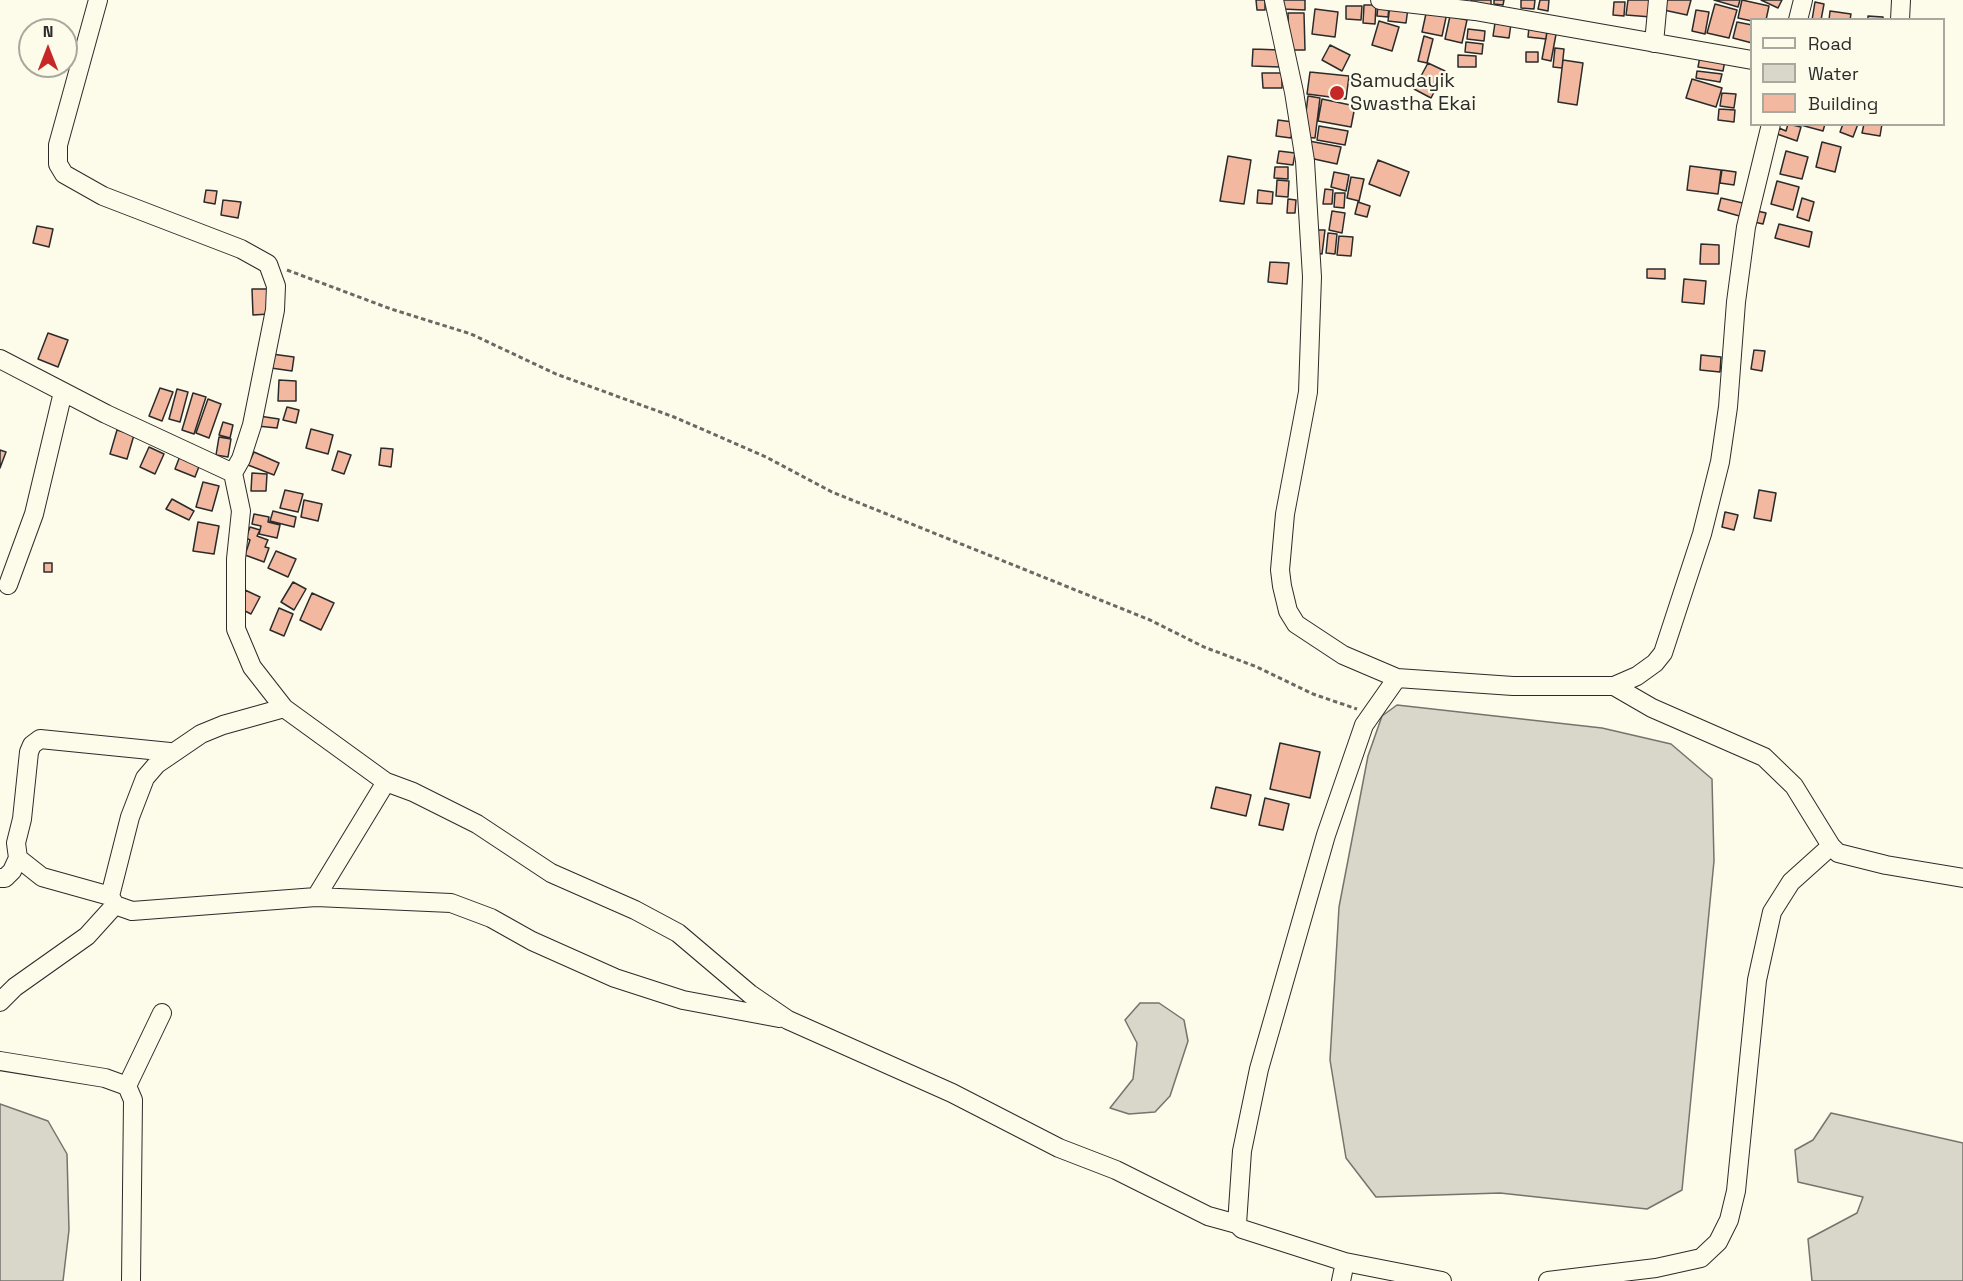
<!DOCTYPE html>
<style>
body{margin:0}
#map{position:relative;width:1963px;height:1281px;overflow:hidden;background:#fdfbea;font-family:"Space Grotesk",sans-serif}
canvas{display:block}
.legend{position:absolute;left:1750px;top:18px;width:195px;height:108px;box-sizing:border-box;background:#fdfbea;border:2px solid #a9a89e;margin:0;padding:8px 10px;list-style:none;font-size:18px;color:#2b2b2b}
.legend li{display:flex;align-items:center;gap:12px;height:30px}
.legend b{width:30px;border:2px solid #a9a89e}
.north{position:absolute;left:18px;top:18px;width:60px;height:60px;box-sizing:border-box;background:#fdfbea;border:2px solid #a9a89e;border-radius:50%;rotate:0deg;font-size:16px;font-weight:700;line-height:24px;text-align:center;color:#2b2b2b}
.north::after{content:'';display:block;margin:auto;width:21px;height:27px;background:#c62828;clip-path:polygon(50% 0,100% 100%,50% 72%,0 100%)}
</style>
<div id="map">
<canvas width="1963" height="1281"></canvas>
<ul class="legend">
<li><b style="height:8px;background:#fdfbea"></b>Road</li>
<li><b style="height:16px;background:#d8d7c9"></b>Water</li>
<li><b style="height:16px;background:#f2b8a0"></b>Building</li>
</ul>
<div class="north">N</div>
</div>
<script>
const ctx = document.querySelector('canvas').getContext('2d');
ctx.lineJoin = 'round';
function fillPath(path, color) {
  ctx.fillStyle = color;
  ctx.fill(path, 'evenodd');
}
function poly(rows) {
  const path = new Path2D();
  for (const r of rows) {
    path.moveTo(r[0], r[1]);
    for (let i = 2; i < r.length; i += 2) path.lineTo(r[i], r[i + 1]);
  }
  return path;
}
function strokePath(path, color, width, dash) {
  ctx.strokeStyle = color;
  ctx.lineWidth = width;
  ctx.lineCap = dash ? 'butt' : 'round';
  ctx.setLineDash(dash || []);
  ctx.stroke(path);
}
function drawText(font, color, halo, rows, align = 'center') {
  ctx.font = font + ' "Space Grotesk",sans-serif';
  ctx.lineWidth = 4.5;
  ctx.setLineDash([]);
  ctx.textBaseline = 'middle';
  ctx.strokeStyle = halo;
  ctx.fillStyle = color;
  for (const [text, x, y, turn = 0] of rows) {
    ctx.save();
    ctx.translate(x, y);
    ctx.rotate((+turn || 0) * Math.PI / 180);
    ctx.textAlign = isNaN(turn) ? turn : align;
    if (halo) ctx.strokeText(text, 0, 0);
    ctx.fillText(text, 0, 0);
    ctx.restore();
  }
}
const water = poly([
 [1397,705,1602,728,1671,744,1712,779,1714,861,1682,1190,1647,1209,1500,1193,1376,1197,1346,1158,1330,1060,1339,907,1368,756,1382,716,1397,705],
 [1140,1003,1159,1003,1184,1020,1188,1041,1170,1096,1155,1112,1129,1114,1110,1108,1133,1079,1137,1043,1125,1020,1140,1003],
 [0,1104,48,1121,67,1154,69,1230,63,1281,0,1281,0,1104],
 [1831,1113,1963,1143,1963,1281,1812,1281,1808,1239,1857,1213,1863,1197,1798,1182,1795,1150,1813,1140,1831,1113]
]);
const building = poly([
 [1256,0,1265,0,1265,10,1257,10,1256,0],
 [1283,0,1305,0,1305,10,1282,9,1283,0],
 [1471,0,1491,0,1491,5,1471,5,1471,0],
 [1494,0,1504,0,1503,5,1494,4,1494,0],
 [1521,0,1535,0,1534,9,1521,8,1521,0],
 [1540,0,1549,0,1548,11,1538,9,1540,0],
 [1628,0,1653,0,1651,17,1626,15,1628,0],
 [1661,0,1691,0,1687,15,1659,9,1661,0],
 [1714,0,1740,0,1738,7,1714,0],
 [1742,0,1769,6,1766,20,1752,21,1738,18,1742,0],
 [1761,0,1782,0,1778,8,1761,0],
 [1614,2,1625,2,1624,16,1613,15,1614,2],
 [1815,2,1824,4,1821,20,1812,20,1815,2],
 [1715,4,1737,10,1729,38,1707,33,1715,4],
 [1364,5,1376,5,1375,24,1363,23,1364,5],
 [1378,5,1389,7,1388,17,1377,16,1378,5],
 [1390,5,1408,8,1406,23,1388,21,1390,5],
 [1346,6,1362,6,1361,20,1346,19,1346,6],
 [1315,9,1338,12,1335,37,1312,34,1315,9],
 [1427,9,1447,13,1442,36,1422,32,1427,9],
 [1696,10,1709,12,1705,34,1692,31,1696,10],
 [1830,11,1851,14,1850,20,1829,20,1830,11],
 [1288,13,1304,13,1305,50,1289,50,1288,13],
 [1450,16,1467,20,1462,43,1445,39,1450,16],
 [1868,16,1883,17,1883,20,1868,20,1868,16],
 [1379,21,1399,27,1392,51,1372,45,1379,21],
 [1737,22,1752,25,1752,43,1733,38,1737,22],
 [1495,23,1511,24,1509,38,1493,36,1495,23],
 [1529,27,1547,29,1546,39,1528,37,1529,27],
 [1548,27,1557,29,1551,61,1542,59,1548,27],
 [1468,29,1485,31,1484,41,1467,39,1468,29],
 [1424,36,1433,39,1427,63,1418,61,1424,36],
 [1466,42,1483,44,1482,54,1465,52,1466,42],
 [1330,45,1350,55,1342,71,1322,60,1330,45],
 [1555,48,1564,49,1562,68,1553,67,1555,48],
 [1253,49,1280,50,1280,67,1252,66,1253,49],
 [1701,51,1726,55,1723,71,1698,67,1701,51],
 [1526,52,1538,52,1538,62,1526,62,1526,52],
 [1458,55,1476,56,1476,67,1458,67,1458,55],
 [1563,60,1583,63,1577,105,1558,102,1563,60],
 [1428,63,1445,71,1431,98,1414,89,1428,63],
 [1697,71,1722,74,1720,82,1696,78,1697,71],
 [1310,72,1349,76,1346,99,1307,94,1310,72],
 [1262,73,1282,73,1282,88,1263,88,1262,73],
 [1692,79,1722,88,1716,107,1686,98,1692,79],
 [1722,93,1736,94,1734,108,1720,106,1722,93],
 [1308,96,1320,98,1315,138,1303,137,1308,96],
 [1322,99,1355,106,1351,127,1318,121,1322,99],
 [1719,109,1735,110,1734,122,1718,120,1719,109],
 [1278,120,1293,122,1291,138,1276,136,1278,120],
 [1788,124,1801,127,1797,141,1777,134,1779,128,1786,131,1788,124],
 [1797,124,1825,124,1823,131,1797,124],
 [1843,124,1858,124,1853,137,1840,132,1843,124],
 [1864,124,1882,124,1880,136,1862,133,1864,124],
 [1319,126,1348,131,1345,145,1317,140,1319,126],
 [1309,141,1341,147,1337,164,1305,157,1309,141],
 [1822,142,1841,147,1835,172,1816,167,1822,142],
 [1279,151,1295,153,1293,165,1277,163,1279,151],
 [1786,151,1808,157,1802,179,1780,174,1786,151],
 [1228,156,1251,160,1244,204,1220,201,1228,156],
 [1378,160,1409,172,1400,196,1369,184,1378,160],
 [1690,166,1721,170,1718,194,1687,190,1690,166],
 [1275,167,1288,167,1288,179,1274,178,1275,167],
 [1722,170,1736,172,1734,185,1720,183,1722,170],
 [1334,172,1349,175,1346,191,1331,187,1334,172],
 [1351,177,1364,179,1359,201,1347,198,1351,177],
 [1277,180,1289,181,1288,197,1276,196,1277,180],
 [1777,181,1799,187,1793,210,1771,204,1777,181],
 [1325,189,1333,190,1332,204,1323,204,1325,189],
 [206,190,217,191,215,204,204,202,206,190],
 [1258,190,1273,192,1272,204,1257,203,1258,190],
 [1335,193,1345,193,1344,208,1334,207,1335,193],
 [1721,198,1747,204,1743,217,1718,210,1721,198],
 [1802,198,1814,202,1809,221,1797,217,1802,198],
 [1288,199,1296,200,1295,213,1287,213,1288,199],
 [223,200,241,202,238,218,221,215,223,200],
 [1358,202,1370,206,1367,217,1355,214,1358,202],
 [1753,210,1766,213,1763,224,1750,221,1753,210],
 [1332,211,1345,213,1342,233,1329,230,1332,211],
 [1779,224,1812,232,1809,247,1775,238,1779,224],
 [37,226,53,229,49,247,33,243,37,226],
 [1318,230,1325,230,1322,254,1315,253,1318,230],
 [1328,233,1337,234,1335,254,1326,253,1328,233],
 [1339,236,1353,237,1351,256,1337,255,1339,236],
 [1701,244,1719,245,1719,264,1700,264,1701,244],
 [1270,262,1289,263,1287,284,1268,282,1270,262],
 [1647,269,1665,269,1665,279,1647,278,1647,269],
 [1684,279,1706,281,1704,304,1682,302,1684,279],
 [252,289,269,289,269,314,253,315,252,289],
 [48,333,68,340,58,367,38,359,48,333],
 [1754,350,1765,351,1762,371,1751,369,1754,350],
 [272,354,294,357,292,371,271,368,272,354],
 [1701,355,1721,357,1720,372,1700,370,1701,355],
 [279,380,296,381,296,401,278,401,279,380],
 [160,388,173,392,162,421,149,416,160,388],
 [177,389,188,392,180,422,169,419,177,389],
 [193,393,206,397,194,434,182,430,193,393],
 [208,399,221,404,209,438,196,433,208,399],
 [287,407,299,410,296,423,283,420,287,407],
 [259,416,279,419,277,428,257,426,259,416],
 [223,422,233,425,230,438,219,435,223,422],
 [311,429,333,435,328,454,306,448,311,429],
 [117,430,134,435,127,459,110,454,117,430],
 [219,437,231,439,228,457,216,455,219,437],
 [149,447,164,454,155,474,140,467,149,447],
 [381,448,393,449,391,467,379,465,381,448],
 [0,450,6,452,0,468,0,450],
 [338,451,351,455,344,474,332,470,338,451],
 [254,452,279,463,274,475,248,465,254,452],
 [180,456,200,464,195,477,175,469,180,456],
 [252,473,267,474,266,491,251,491,252,473],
 [203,482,219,486,212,511,196,507,203,482],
 [285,490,303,494,298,512,280,508,285,490],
 [1759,490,1776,493,1771,521,1754,518,1759,490],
 [172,499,194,511,189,520,166,509,172,499],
 [304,500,322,504,318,521,301,517,304,500],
 [273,511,296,517,294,527,270,521,273,511],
 [1725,512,1738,515,1734,530,1722,527,1725,512],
 [254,514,269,517,268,522,280,525,277,538,259,534,261,526,252,524,254,514],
 [198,522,219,526,214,554,193,551,198,522],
 [250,527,260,530,257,536,268,540,265,547,269,548,264,562,245,555,250,540,246,538,250,527],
 [276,551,296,559,288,577,268,568,276,551],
 [44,563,52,563,52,572,44,572,44,563],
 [293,582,306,589,294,610,281,602,293,582],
 [245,590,260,597,251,614,237,607,245,590],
 [312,593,334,603,321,630,300,620,312,593],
 [279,608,293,614,284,636,270,630,279,608],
 [1280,743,1320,752,1310,798,1270,789,1280,743],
 [1216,787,1251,795,1246,816,1211,808,1216,787],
 [1265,798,1289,804,1283,830,1259,825,1265,798]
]);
const path = poly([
 [287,270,391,309,471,334,556,374,674,417,766,457,832,492,1150,620,1204,647,1257,667,1313,694,1357,709]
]);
const minor = poly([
 [98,0,58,145,58,164,64,174,103,196,241,249,268,264,276,286,275,310,252,425,241,459,233,473],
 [1274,0,1294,92,1305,161,1312,277,1308,392,1285,514,1280,570,1282,586,1288,611,1296,624,1343,655,1397,678],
 [1380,0,1475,11,1752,60],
 [1798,20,1803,0],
 [1900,20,1901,0],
 [1654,43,1658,0],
 [0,359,106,414,233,473,241,511,236,559,236,629,252,667,284,708,386,782,413,792,477,824,551,873,635,910,678,933,750,994,788,1020,952,1093,1059,1148,1116,1170,1208,1216,1237,1224],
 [8,585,34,514,63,392],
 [1614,686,1652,708,1764,757,1794,786,1831,846,1838,853,1886,865,1963,878],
 [18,858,42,877,110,896,115,905],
 [0,878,5,878,12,871,18,858,16,843,22,819,29,752,32,745,40,739,170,752],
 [110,896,130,817,145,778,157,764,201,734,223,725,284,708],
 [316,897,386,782],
 [0,1002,15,987,87,936,115,905,132,911,316,897,451,903,491,918,532,941,615,978,683,1000,779,1018],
 [0,1061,105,1078,127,1086],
 [131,1281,133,1100,127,1086,162,1013],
 [1341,1281,1345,1262],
 [1442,1281,1345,1262,1242,1229,1237,1224,1242,1151,1259,1069,1326,835,1364,725,1397,678,1513,686,1614,686,1637,676,1655,663,1663,653,1702,534,1720,462,1728,407,1736,302,1746,227,1771,124],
 [1548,1281,1656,1268,1701,1258,1718,1242,1729,1220,1736,1191,1757,980,1772,912,1791,882,1831,846]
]);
const markers = [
 [1337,93,8,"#c62828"]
];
const poiNames = [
 ["Samudayik",1350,82],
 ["Swastha Ekai",1350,105]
];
fillPath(water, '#d8d7c9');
strokePath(water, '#74746e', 1.5);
fillPath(building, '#f2b8a0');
strokePath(building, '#2b2b2b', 1.5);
strokePath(minor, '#2b2b2b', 20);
strokePath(path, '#6a6964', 3, [4.5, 3]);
strokePath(minor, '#fdfbea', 18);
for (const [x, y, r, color] of markers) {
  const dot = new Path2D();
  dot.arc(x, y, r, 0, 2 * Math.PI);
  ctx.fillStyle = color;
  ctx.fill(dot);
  strokePath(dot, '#fdfbea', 2);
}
drawText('20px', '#2b2b2b', '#fdfbea', poiNames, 'left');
</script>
